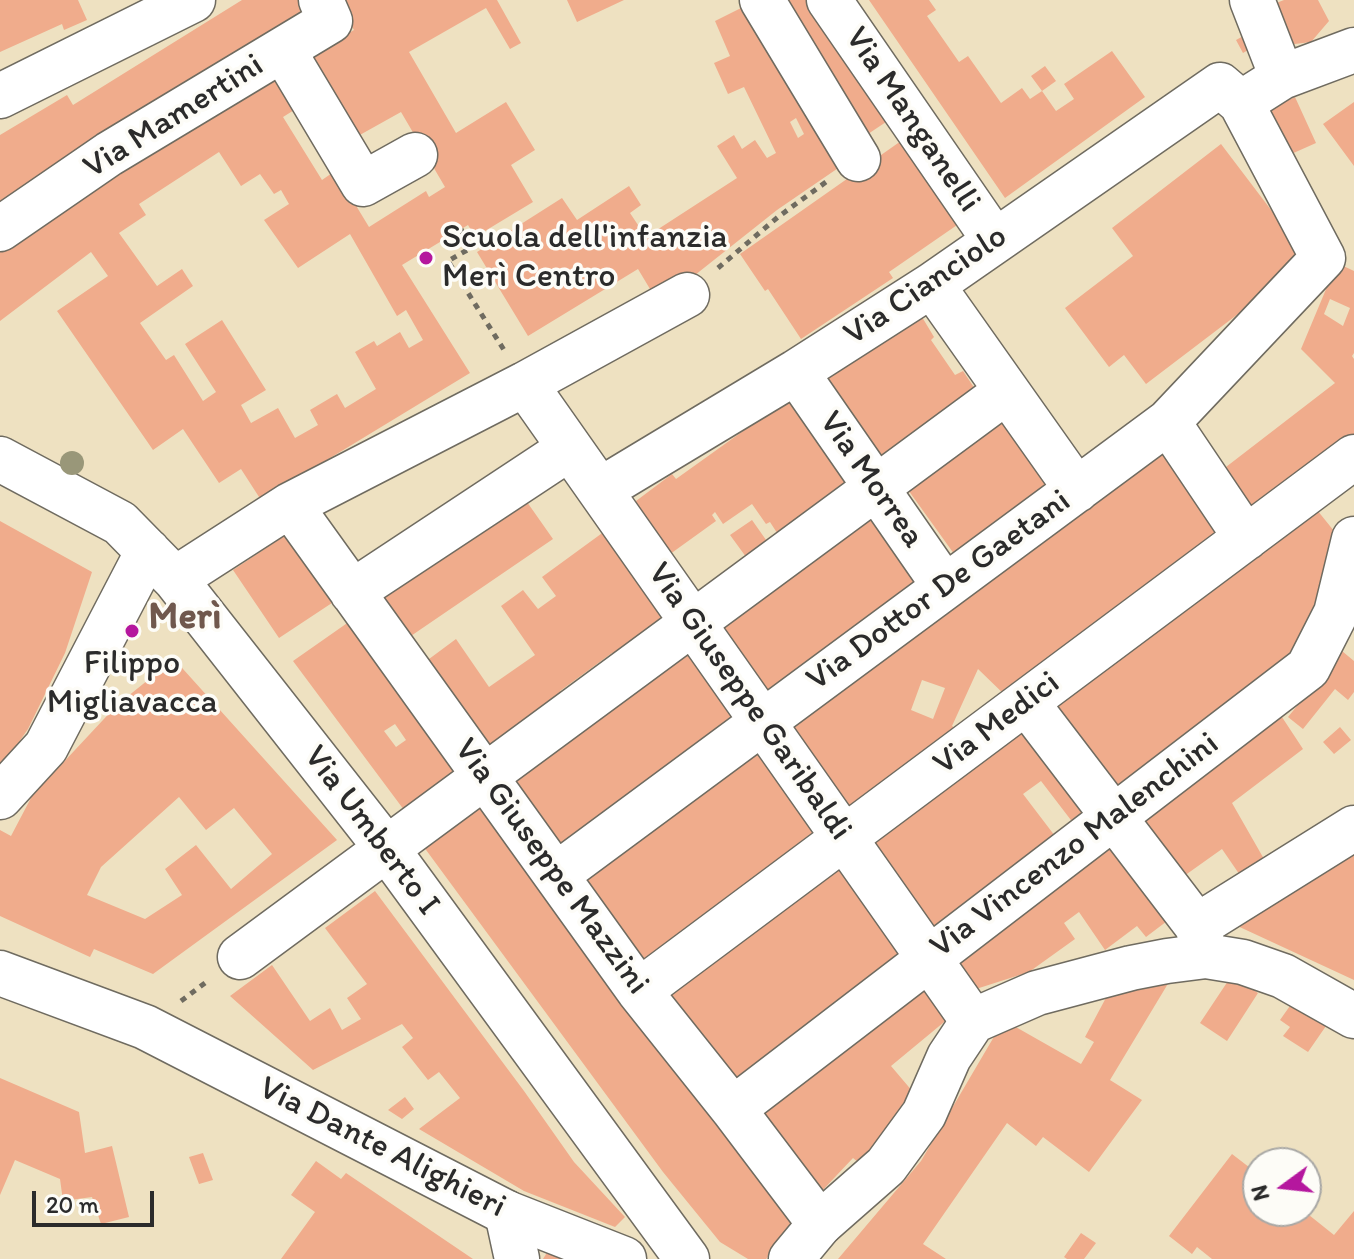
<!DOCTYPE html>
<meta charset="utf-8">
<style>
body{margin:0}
#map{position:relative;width:1354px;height:1259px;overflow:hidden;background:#eee1c1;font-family:Itim,sans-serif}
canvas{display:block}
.north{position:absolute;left:1242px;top:1147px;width:80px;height:80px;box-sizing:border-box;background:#fdfcf7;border:2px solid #a9a8a5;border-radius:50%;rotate:255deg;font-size:22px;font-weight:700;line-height:32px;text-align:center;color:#2b2b2b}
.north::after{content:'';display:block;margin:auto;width:28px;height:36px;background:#b5179e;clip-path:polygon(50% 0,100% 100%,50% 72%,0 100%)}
.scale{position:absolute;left:32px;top:1191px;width:122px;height:36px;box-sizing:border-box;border:4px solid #2b2b2b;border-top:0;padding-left:10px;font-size:24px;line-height:28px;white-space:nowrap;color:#2b2b2b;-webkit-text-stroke:6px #fdfcf7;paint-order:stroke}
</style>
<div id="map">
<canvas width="1354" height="1259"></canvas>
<div class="north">N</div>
<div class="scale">20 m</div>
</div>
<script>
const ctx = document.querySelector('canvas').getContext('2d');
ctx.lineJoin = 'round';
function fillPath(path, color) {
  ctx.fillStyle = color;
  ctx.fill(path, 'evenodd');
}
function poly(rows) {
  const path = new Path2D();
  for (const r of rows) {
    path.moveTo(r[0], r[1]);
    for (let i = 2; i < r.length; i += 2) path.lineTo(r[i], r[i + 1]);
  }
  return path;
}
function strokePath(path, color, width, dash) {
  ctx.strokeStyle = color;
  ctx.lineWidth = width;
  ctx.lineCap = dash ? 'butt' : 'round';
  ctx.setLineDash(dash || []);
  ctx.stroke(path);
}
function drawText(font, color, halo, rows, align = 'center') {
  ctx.font = font + ' Itim,sans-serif';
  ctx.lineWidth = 7;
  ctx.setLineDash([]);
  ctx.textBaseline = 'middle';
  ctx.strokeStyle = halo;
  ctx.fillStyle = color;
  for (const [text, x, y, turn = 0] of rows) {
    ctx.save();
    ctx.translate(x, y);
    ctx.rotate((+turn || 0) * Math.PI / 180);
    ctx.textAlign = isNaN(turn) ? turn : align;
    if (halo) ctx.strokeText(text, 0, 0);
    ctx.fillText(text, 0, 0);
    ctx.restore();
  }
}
const building = poly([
 [0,0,78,0,87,20,64,30,62,24,0,52],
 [242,0,307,0,311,7,0,213,0,135,67,95,73,105],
 [337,0,497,0,521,43,510,49,486,8,409,52,456,133,506,102,535,150,511,165,533,202,475,237,468,225,402,265,470,373,261,500,241,469,219,483,183,429,153,450,57,311,108,276,91,252,0,321,0,244,275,69,299,107,283,117,322,180,335,171,369,227,426,191,429,197,445,187,401,112,358,136,311,54,354,30],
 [219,152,241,186,260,174,274,194,281,190,289,204,264,220,298,268,350,234,397,316,406,310,423,340,409,348,400,332,377,346,374,341,355,352,376,389,345,408,337,394,310,410,318,425,295,438,278,408,251,423,241,405,266,390,222,320,185,344,216,392,203,401,174,355,166,360,140,323,193,286,182,269,157,286,119,233,146,215,139,204],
 [567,0,624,0,577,22],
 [773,0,812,0,892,118,859,140],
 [869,0,929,0,936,10,927,16,959,62,968,56,1001,103,1022,88,1030,99,1042,91,1031,76,1045,66,1056,81,1042,91,1056,111,1074,99,1064,84,1112,51,1145,97,1005,198],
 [1284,0,1318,0,1329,21,1311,42,1279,46,1261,9],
 [753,2,847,162,777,210,690,279,656,299,638,269,528,336,477,252,562,198,577,220,629,186,641,205,630,213,646,237,737,178,717,146,734,135,742,149,755,140,767,158,776,153,744,87,728,94,714,63,730,56,715,21],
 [796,118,804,134,798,138,790,122],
 [1249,33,1255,46,1243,53,1236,40],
 [1295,97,1316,143,1289,155,1269,108],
 [1354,102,1354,166,1323,124],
 [901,141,960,223,889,272,893,278,801,339,768,289,765,291,740,254],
 [1221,144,1309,260,1146,384,1124,355,1109,367,1065,308,1133,256,1112,228],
 [1337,263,1354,271,1354,353,1352,356,1354,359,1354,435,1246,520,1213,477,1335,383,1301,349],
 [1330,299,1350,308,1343,326,1324,314],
 [922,317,934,337,931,340,955,375,963,371,979,395,885,462,824,377],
 [799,391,861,479,781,539,770,522,766,524,752,504,723,524,715,512,712,515,716,521,666,557,628,507,672,474,676,479],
 [1010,409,1064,483,957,558,906,487],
 [1167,447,1229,535,1009,699,978,669,952,726,963,733,853,814,785,726],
 [922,680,945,688,933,719,911,710],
 [527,502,553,539,405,640,378,601],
 [1313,505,1334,531,1308,638,1272,675,1112,799,1047,712],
 [877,506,930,579,768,696,716,625],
 [752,520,771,547,749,561,730,535],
 [0,521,92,572,65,653,28,729,0,769],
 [296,528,341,597,279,638,233,570],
 [605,531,669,622,617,659,612,653,560,691,565,697,489,752,425,662,456,639,489,687,535,655,501,606,523,590,538,609,556,596,542,577],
 [353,619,463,773,407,814,293,661],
 [395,724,406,740,396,747,384,731],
 [684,648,739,723,560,849,506,776],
 [1342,651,1354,661,1354,692,1348,700,1335,689,1303,729,1288,717],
 [174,659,337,840,153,974,94,949,90,957,0,916,0,830,11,836,32,796,117,705],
 [179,797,206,830,234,808,272,854,231,889,196,845,165,869,182,895,145,919,87,895,101,867],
 [1276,708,1303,749,1232,803,1268,866,1244,881,1222,849,1184,876,1134,814],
 [1030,723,1096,814,1077,828,1041,781,1023,794,1058,840,937,930,873,842],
 [1340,727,1351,740,1334,754,1323,742],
 [756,749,819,837,646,965,580,875],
 [481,795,797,1224,766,1259,748,1259,720,1242,663,1172,418,839],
 [1116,833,1175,915,1146,937,1137,926,1105,950,1079,912,1064,923,1075,939,1029,972,976,989,954,959],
 [1354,847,1354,980,1231,923],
 [843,865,908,953,735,1088,664,993],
 [375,891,524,1091,574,1162,625,1217,615,1227,524,1191,419,1129,460,1098,439,1072,428,1080,402,1047,413,1038,402,1024,313,1070,230,996,272,965,310,1021,330,1008,342,1030,361,1019,347,998,367,984,325,928],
 [1232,975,1258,993,1227,1041,1200,1023],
 [928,978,955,1013,891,1066,919,1099,858,1162,853,1158,819,1194,753,1118],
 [1169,982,1110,1080,1142,1100,1089,1172,1043,1137,1036,1146,1007,1123,923,1244,946,1259,838,1259,921,1161,995,1035,1014,1026,1081,1064,1094,1042,1085,1037,1108,994],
 [1292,1003,1326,1026,1308,1052,1283,1036,1290,1027,1280,1020],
 [0,1078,79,1112,85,1153,112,1146,129,1217,101,1224,92,1197,63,1201,60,1179,15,1160,0,1195],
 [405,1097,414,1109,402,1119,388,1110],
 [203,1153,213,1180,199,1184,189,1157],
 [1232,1154,1258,1174,1258,1211,1304,1211,1334,1235,1354,1211,1354,1259,1212,1259,1197,1247,1192,1254,1169,1236],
 [316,1161,341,1179,346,1173,473,1259,281,1259,315,1212,291,1195],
 [1081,1233,1096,1243,1084,1259,1067,1259,1064,1257],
 [548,1251,570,1259,543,1259]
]);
const path = poly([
 [461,229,469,249,448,261,504,350],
 [718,268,778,217,826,182],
 [181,1001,209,980]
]);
const street = poly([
 [762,0,858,159],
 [829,0,995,241],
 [1252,0,1282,77],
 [283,50,363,184,415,155],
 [0,96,193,0],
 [0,229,109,154,330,21,321,0],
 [932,285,1077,490],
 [796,372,945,587],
 [525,384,973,1021],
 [1168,422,1246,538],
 [0,459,120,523,175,579,387,849,687,1259],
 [600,490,796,372,932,285,1220,85,1241,103],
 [290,505,639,991,733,1109,820,1224],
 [175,579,290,505,525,384,687,295],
 [352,592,570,448],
 [1026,702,1197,926,1206,956],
 [0,797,46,747,148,551],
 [556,875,1168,422,1323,258,1241,103,1282,77,1354,50],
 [1197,926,1354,828],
 [240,957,1007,391],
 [639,991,1354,457],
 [733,1109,1308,668,1336,613,1354,539],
 [507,1213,517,1259]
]);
const secondary = poly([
 [791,1259,820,1224,886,1166,924,1114,949,1057,973,1021,1037,993,1131,968,1167,961,1206,956,1243,962,1283,976,1354,1016]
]);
const primary = poly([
 [0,973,145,1027,507,1213,624,1259]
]);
const trees = [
 [72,463]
];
const markers = [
 [426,258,8,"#b5179e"],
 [132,631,8,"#b5179e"]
];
const streetNames = [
 ["Via Mamertini",174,117,-32],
 ["Via Manganelli",912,120,56],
 ["Via Cianciolo",926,286,-34],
 ["Via Morrea",871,480,55],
 ["Via Dottor De Gaetani",939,591,-36],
 ["Via Giuseppe Garibaldi",749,702,55],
 ["Via Medici",997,724,-37],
 ["Via Umberto I",371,831,53],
 ["Via Vincenzo Malenchini",1075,846,-37],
 ["Via Giuseppe Mazzini",551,867,54],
 ["Via Dante Alighieri",382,1148,27]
];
const poiNames = [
 ["Scuola dell'infanzia",442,238],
 ["Merì Centro",442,277],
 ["Filippo",132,664,"center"],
 ["Migliavacca",132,703,"center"]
];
const quarterNames = [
 ["Merì",185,618]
];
fillPath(building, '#f0ac8c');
strokePath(street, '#6f6b60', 47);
strokePath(secondary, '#6f6b60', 47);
strokePath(primary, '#6f6b60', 47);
strokePath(path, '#6f6b60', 5, [6, 6]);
strokePath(street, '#fff', 44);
strokePath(secondary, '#fff', 44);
strokePath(primary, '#fff', 44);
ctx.fillStyle = '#999779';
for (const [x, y] of trees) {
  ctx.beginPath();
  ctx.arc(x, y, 12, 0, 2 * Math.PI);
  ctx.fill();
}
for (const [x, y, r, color] of markers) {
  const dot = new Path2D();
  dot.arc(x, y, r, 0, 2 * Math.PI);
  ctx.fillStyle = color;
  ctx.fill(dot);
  strokePath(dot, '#fdfcf7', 3);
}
drawText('34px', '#2b2b2b', '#fdfcf7', streetNames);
drawText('34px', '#2b2b2b', '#fdfcf7', poiNames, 'left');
drawText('bold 38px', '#70584d', '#fdfcf7', quarterNames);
</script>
